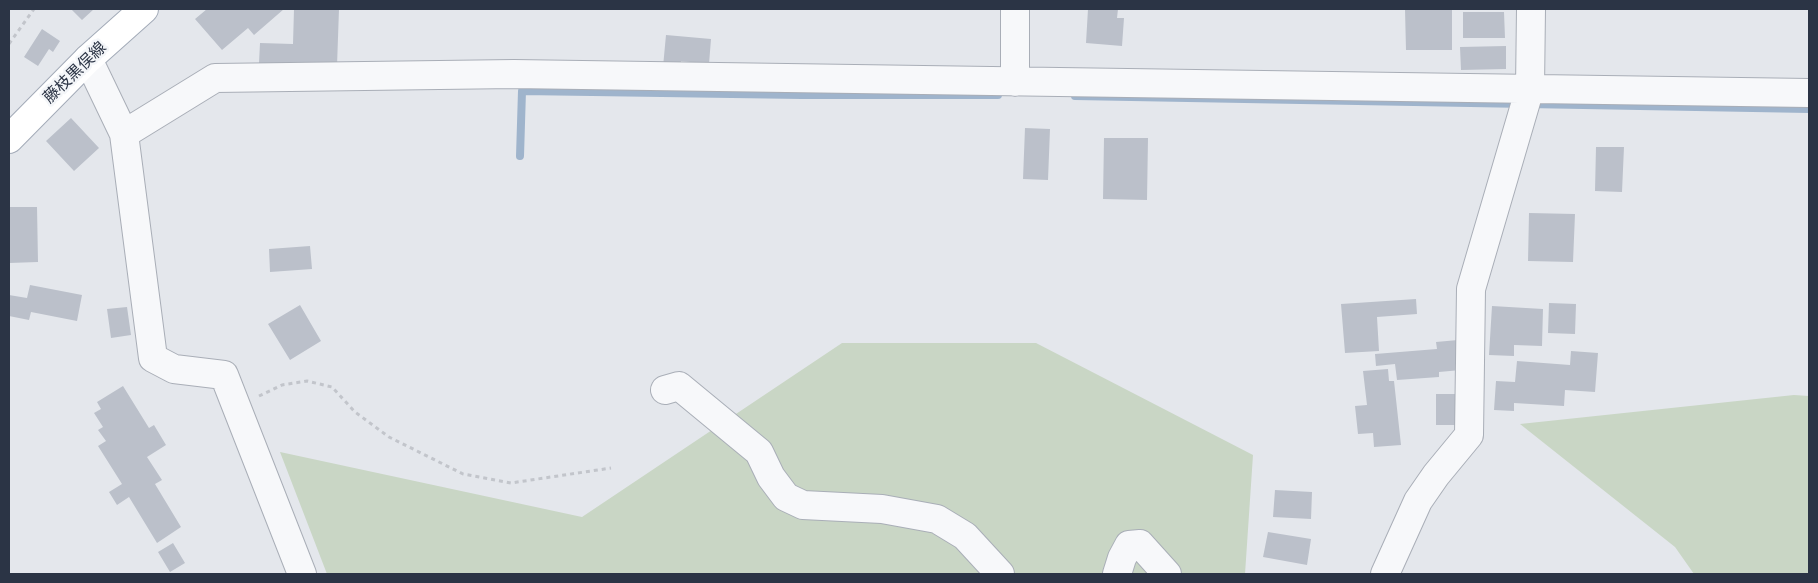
<!DOCTYPE html>
<meta charset="utf-8">
<style>
body{margin:0}
#map{position:relative;width:1818px;height:583px;overflow:hidden;background:#e4e7ec;font-family:"Open Sans",sans-serif}
canvas{display:block}
.frame{position:absolute;inset:0;border:10px solid #2b3445;pointer-events:none}
</style>
<div id="map">
<canvas width="1818" height="583"></canvas>
<div class="frame"></div>
</div>
<script>
const ctx = document.querySelector('canvas').getContext('2d');
ctx.lineJoin = 'round';
function fillPath(path, color) {
  ctx.fillStyle = color;
  ctx.fill(path, 'evenodd');
}
function poly(rows) {
  const path = new Path2D();
  for (const r of rows) {
    path.moveTo(r[0], r[1]);
    for (let i = 2; i < r.length; i += 2) path.lineTo(r[i], r[i + 1]);
  }
  return path;
}
function strokePath(path, color, width, dash) {
  ctx.strokeStyle = color;
  ctx.lineWidth = width;
  ctx.lineCap = dash ? 'butt' : 'round';
  ctx.setLineDash(dash || []);
  ctx.stroke(path);
}
function drawText(font, color, halo, rows, align = 'center') {
  ctx.font = font + ' "Open Sans","Noto Sans JP",sans-serif';
  ctx.lineWidth = 5;
  ctx.setLineDash([]);
  ctx.textBaseline = 'middle';
  ctx.strokeStyle = halo;
  ctx.fillStyle = color;
  for (const [text, x, y, turn = 0] of rows) {
    ctx.save();
    ctx.translate(x, y);
    ctx.rotate((+turn || 0) * Math.PI / 180);
    ctx.textAlign = isNaN(turn) ? turn : align;
    if (halo) ctx.strokeText(text, 0, 0);
    ctx.fillText(text, 0, 0);
    ctx.restore();
  }
}
const green = poly([
 [842,343,1036,343,1253,455,1245,574,327,574,280,452,582,517],
 [1794,395,1809,396,1809,574,1694,574,1675,547,1520,424]
]);
const stream = poly([
 [1075,96,1809,109],
 [520,156,522,91,802,95,998,95]
]);
const building = poly([
 [71,9,94,9,82,20],
 [207,9,284,9,254,35,248,28,222,50,195,19],
 [294,9,339,9,337,66,259,63,260,43,293,44],
 [1088,9,1118,9,1117,18,1124,18,1122,46,1086,43],
 [1405,9,1452,9,1452,50,1406,50],
 [1463,12,1504,12,1505,38,1463,38],
 [42,29,60,41,53,52,49,49,38,66,24,57],
 [666,35,711,39,709,64,681,61,680,68,663,67],
 [1506,46,1506,69,1461,70,1460,47],
 [71,118,99,148,74,171,46,141],
 [1025,128,1050,129,1048,180,1023,179],
 [1104,138,1148,138,1147,200,1103,199],
 [1596,147,1624,147,1622,192,1595,191],
 [9,207,37,207,38,262,9,263],
 [1529,213,1575,214,1573,262,1528,261],
 [310,246,312,269,270,272,269,249],
 [30,285,82,295,77,321,31,312,29,320,9,316,9,295,27,298],
 [1416,299,1417,314,1377,317,1379,351,1345,353,1341,304],
 [1549,303,1576,304,1575,334,1548,333],
 [300,305,321,341,290,360,268,324],
 [1492,306,1543,309,1542,346,1514,345,1514,356,1489,355],
 [127,307,131,335,111,338,107,309],
 [1458,340,1461,370,1439,372,1439,377,1397,380,1395,364,1376,366,1375,354,1437,349,1436,342],
 [1571,351,1598,353,1595,392,1565,390,1564,406,1514,403,1514,411,1494,410,1496,381,1515,382,1517,361,1570,365],
 [1388,369,1389,381,1394,381,1401,445,1374,447,1373,433,1358,434,1355,406,1367,405,1363,371],
 [123,386,149,428,154,425,166,445,147,457,162,480,155,484,181,527,157,543,129,497,117,505,109,492,122,484,98,446,106,441,98,430,103,427,94,413,101,409,97,402],
 [1436,394,1459,394,1459,425,1436,425],
 [1275,490,1312,492,1311,519,1273,517],
 [1268,532,1311,539,1307,565,1263,557],
 [173,543,185,563,170,572,158,552]
]);
const path = poly([
 [9,44,34,9],
 [259,396,282,385,307,381,332,387,355,412,389,437,463,474,511,483,611,468]
]);
const minor = poly([
 [88,59,124,134,153,358,174,369,224,375,302,574],
 [1015,82,1015,9],
 [124,134,215,78,514,74,1809,93],
 [665,390,679,386,759,452,771,477,786,497,803,505,882,509,937,519,965,536,1000,574],
 [1117,574,1122,558,1129,545,1140,544,1167,574],
 [1385,574,1418,501,1436,475,1469,435,1471,289,1530,88,1531,9]
]);
const primary = poly([
 [9,139,88,59,144,9]
]);
const streetNames = [
 ["藤枝黒俣線",75,73,-44]
];
fillPath(green, '#c9d6c5');
strokePath(stream, '#9fb4cc', 8);
fillPath(building, '#bbc0ca');
strokePath(minor, '#a9aeb7', 30);
strokePath(primary, '#a3abb8', 30);
strokePath(path, '#c2c5cb', 3, [4, 4]);
strokePath(minor, '#f7f8fa', 28);
strokePath(primary, '#fff', 28);
drawText('16px', '#2b3445', '#f4f6f9', streetNames);
</script>
